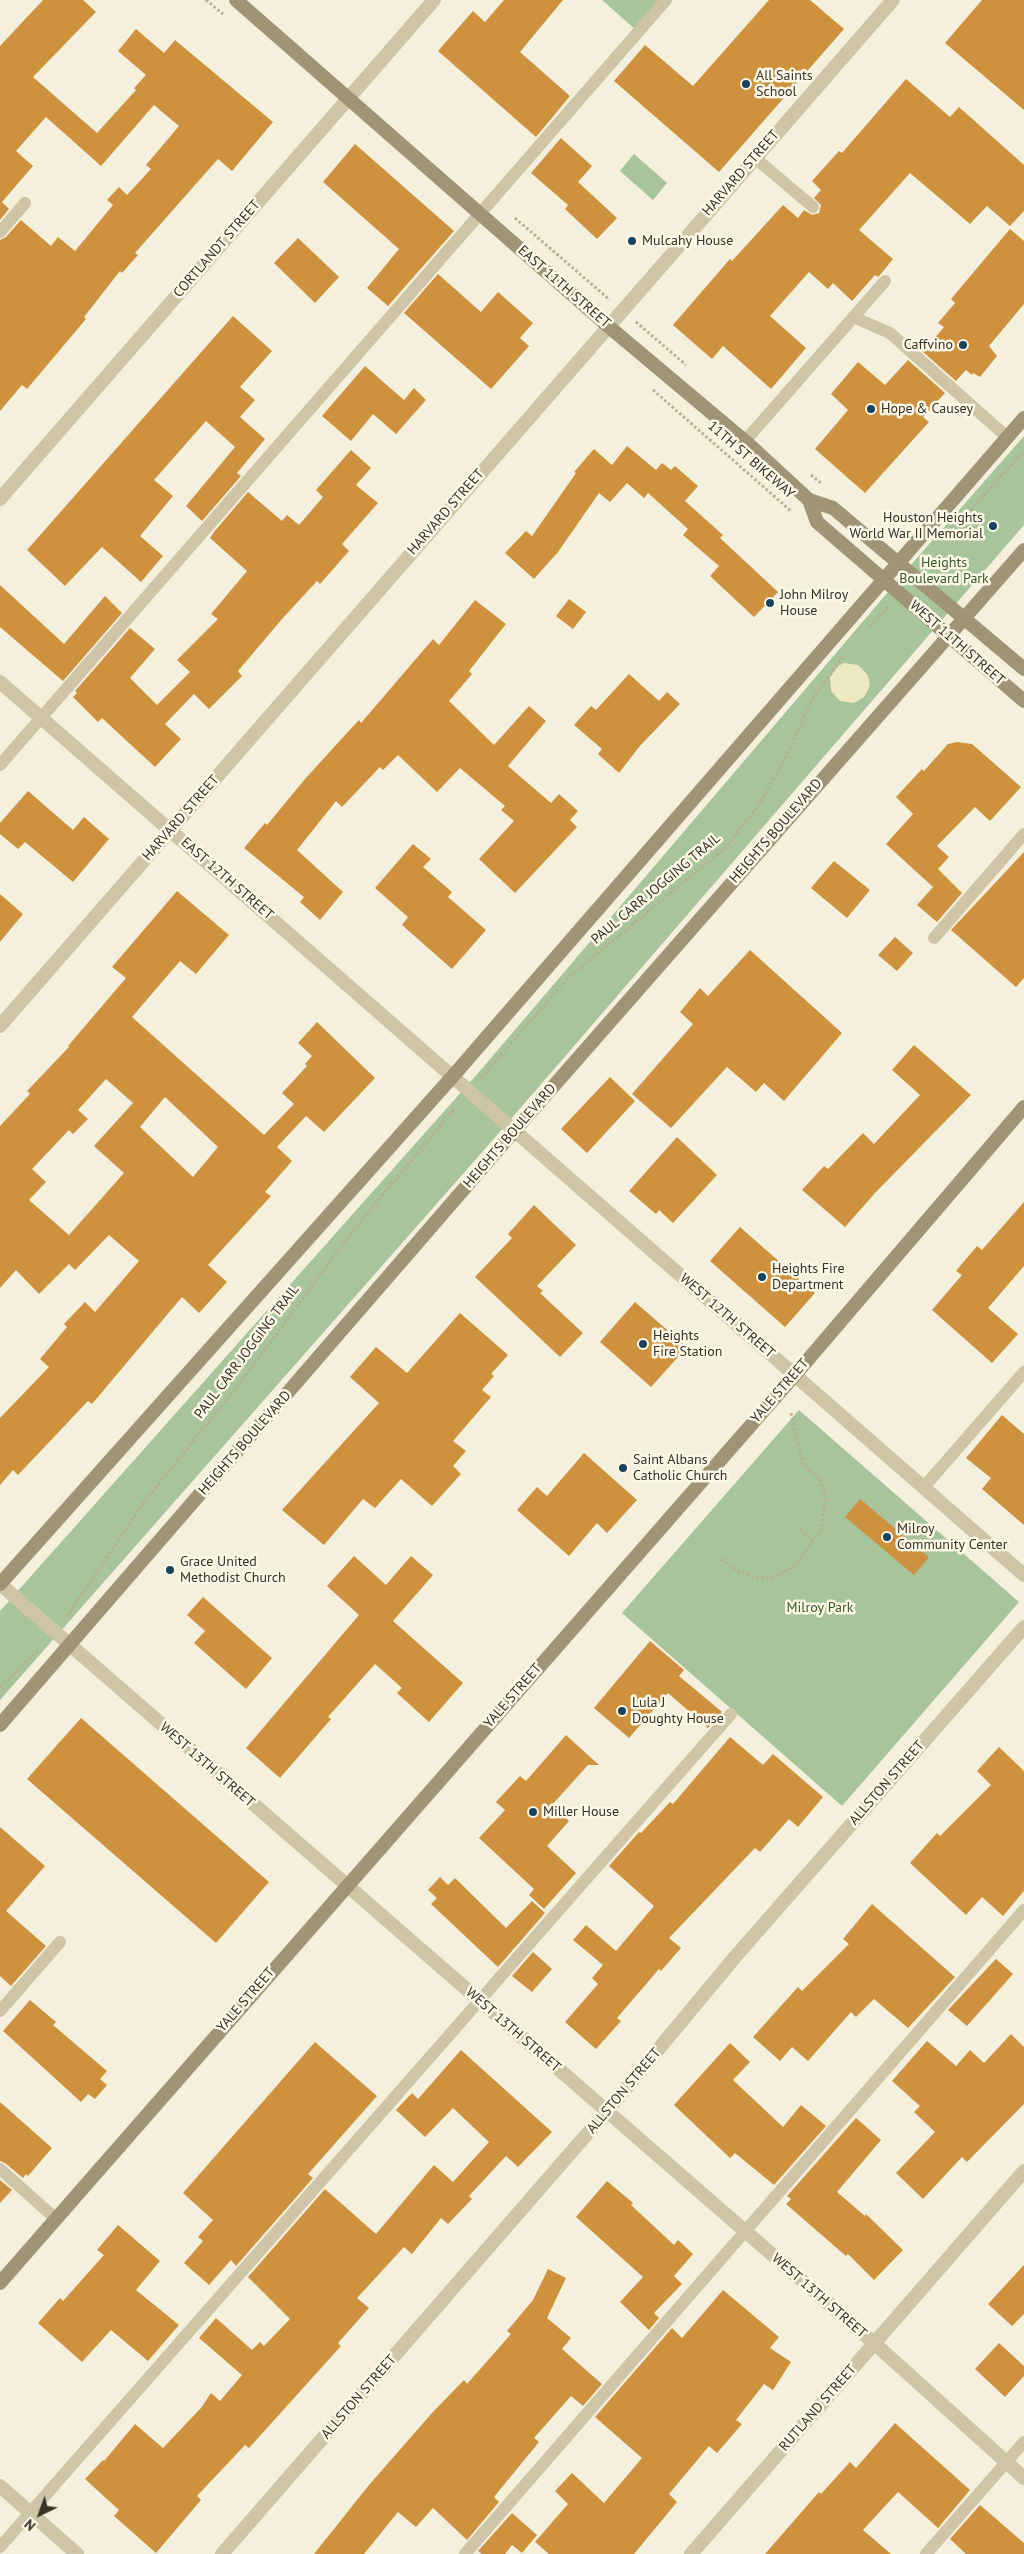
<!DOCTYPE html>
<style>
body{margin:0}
#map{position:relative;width:1024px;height:2554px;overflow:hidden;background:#f4f0db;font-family:"PT Sans",sans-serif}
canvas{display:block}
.north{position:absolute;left:15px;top:2489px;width:50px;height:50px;-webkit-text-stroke:4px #fbf8e7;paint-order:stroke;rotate:222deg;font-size:14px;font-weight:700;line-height:20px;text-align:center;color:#383227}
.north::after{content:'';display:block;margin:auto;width:18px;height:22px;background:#383227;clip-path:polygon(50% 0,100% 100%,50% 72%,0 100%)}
</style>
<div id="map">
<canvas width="1024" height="2554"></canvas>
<div class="north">N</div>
</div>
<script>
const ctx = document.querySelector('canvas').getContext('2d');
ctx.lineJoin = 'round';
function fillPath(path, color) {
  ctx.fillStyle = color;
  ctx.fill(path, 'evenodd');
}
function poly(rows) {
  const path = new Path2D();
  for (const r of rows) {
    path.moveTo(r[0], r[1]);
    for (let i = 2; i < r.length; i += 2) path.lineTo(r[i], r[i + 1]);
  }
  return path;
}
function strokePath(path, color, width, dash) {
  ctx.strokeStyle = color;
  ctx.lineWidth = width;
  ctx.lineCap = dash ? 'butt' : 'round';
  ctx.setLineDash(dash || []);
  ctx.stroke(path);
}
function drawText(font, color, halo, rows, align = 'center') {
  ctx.font = font + ' "PT Sans",sans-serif';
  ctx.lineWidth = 5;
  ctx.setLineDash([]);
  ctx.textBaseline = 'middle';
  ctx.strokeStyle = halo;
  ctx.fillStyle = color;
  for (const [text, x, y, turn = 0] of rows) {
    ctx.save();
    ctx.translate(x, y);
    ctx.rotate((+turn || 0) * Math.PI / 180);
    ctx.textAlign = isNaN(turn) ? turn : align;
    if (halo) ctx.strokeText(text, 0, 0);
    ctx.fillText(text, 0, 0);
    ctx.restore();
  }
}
const green = poly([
 [602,0,663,0,636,30],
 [634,154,667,183,653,200,620,171],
 [1024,436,1024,525,491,1142,0,1700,0,1611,479,1072,917,558],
 [799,1410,1019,1602,842,1806,622,1613]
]);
const plaza = poly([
 [844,663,858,665,867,674,869,680,870,686,864,697,854,703,840,701,831,691,830,677,838,666]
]);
const building = poly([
 [43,0,83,0,96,12,33,77,97,133,136,90,134,88,146,75,118,51,136,29,164,53,175,40,273,122,232,171,218,159,135,253,138,255,122,273,120,271,84,317,86,319,27,389,22,385,0,411,0,240,6,237,21,220,51,246,58,237,75,251,113,205,107,200,119,187,127,195,151,169,146,165,179,126,154,105,101,166,46,117,16,151,33,166,2,202,9,209,0,220,0,46],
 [504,0,563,0,520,52,570,96,536,137,438,51,473,11,485,22],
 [769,0,810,0,844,29,719,172,614,81,645,45,693,86],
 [982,0,1024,0,1024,110,945,43],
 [906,79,950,117,959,107,1024,165,1024,211,1010,226,987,206,970,224,910,173,859,230,893,259,880,275,878,277,875,275,852,301,833,283,828,289,809,272,770,316,806,348,771,389,723,346,712,359,673,325,730,259,732,261,783,205,798,218,804,210,812,215,819,213,821,205,814,198,821,190,812,181,839,151,842,153],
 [561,138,592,166,578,182,617,218,597,239,565,209,568,205,531,173],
 [355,144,454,231,388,306,367,288,399,249,323,182],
 [1010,229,1024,241,1024,304,989,346,997,356,980,377,973,373,972,375,966,370,956,381,923,352,944,327,938,323,955,303,951,299],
 [298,238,339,277,315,303,274,263],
 [438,274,481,312,498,292,533,323,520,338,529,346,491,389,404,313],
 [233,316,272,351,240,387,255,400,240,417,265,439,237,473,241,476,202,521,186,506,235,447,206,421,154,480,173,496,140,536,163,556,141,582,102,547,65,586,27,550],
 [908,360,945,393,923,417,929,422,865,493,815,449,848,410,831,394,858,362,885,385],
 [365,366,404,400,414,388,426,400,396,434,373,414,351,441,322,416],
 [627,446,656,470,662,463,671,470,675,466,698,486,685,501,723,535,720,538,778,592,754,617,710,576,719,566,683,535,688,529,648,493,644,498,627,483,610,502,599,493,558,552,534,579,505,553,526,531,532,536,576,473,574,472,594,449,612,465],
 [351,450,371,468,356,485,378,503,342,544,349,551,320,584,317,581,282,619,238,671,242,676,209,709,194,694,165,724,181,739,155,767,102,718,98,722,73,697,77,693,75,691,130,628,155,649,130,678,157,705,190,672,177,660,218,619,211,614,247,571,210,538,214,532,248,492,282,521,287,515,299,525,323,497,316,490],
 [0,585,64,644,105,596,122,613,63,681,0,627],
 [569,599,586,612,573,629,556,616],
 [475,600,506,624,469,671,472,674,449,701,494,745,529,706,546,721,508,766,551,803,559,794,578,811,570,820,577,827,515,893,479,859,514,821,501,810,505,806,460,768,437,792,398,755,383,770,380,767,342,807,336,801,297,850,343,892,320,920,300,902,304,897,244,848,265,823,267,825,305,779,346,734,359,720,361,723,433,639,439,645],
 [629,674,659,701,667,692,680,704,639,747,619,773,598,754,602,749,574,725,591,706,596,710],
 [957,742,972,744,1021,787,990,821,975,807,937,846,949,857,938,869,962,893,937,922,917,905,933,887,886,844,913,814,896,797,922,769,924,771,948,744],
 [28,791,73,830,84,817,109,839,73,882,25,842,18,849,0,834,0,823],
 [413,844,431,859,423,867,452,892,448,897,486,930,452,969,402,925,408,917,375,888],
 [1024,852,1024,978,1016,987,951,930],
 [834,861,870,890,847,918,811,888],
 [177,891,229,935,196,974,180,961,132,1017,264,1135,294,1104,282,1093,307,1066,305,1064,312,1056,298,1043,317,1022,375,1078,324,1132,306,1116,277,1147,292,1161,265,1192,271,1196,208,1265,227,1282,199,1313,182,1297,92,1404,88,1401,18,1475,13,1470,0,1485,0,1418,49,1367,40,1359,67,1327,64,1324,85,1302,95,1312,139,1261,109,1235,75,1270,69,1264,39,1294,16,1270,0,1288,0,1126,30,1094,27,1091,69,1047,68,1046,126,978,112,967],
 [106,1079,133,1103,94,1146,124,1173,69,1235,29,1200,46,1182,32,1169,69,1130,73,1134,88,1119,78,1110],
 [165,1097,218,1147,193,1177,140,1127],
 [0,894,23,914,0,942],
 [895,937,913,953,897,971,878,955],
 [750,950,842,1033,784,1101,764,1083,756,1092,727,1067,671,1128,632,1094,693,1024,680,1012,700,988,708,996],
 [914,1045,971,1095,876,1192,845,1227,802,1190,824,1166,828,1169,863,1133,874,1144,920,1095,892,1070],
 [610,1077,635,1101,587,1153,561,1129],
 [677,1137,717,1175,673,1223,659,1210,656,1214,629,1191],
 [1024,1202,1024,1266,988,1308,1018,1334,992,1363,932,1310,962,1275,956,1271,977,1246,982,1250],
 [534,1205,576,1245,537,1286,543,1291,540,1293,583,1333,560,1357,475,1277,512,1238,508,1234],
 [740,1227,815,1293,785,1327,710,1261],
 [635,1302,687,1347,651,1387,600,1342],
 [460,1313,508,1355,491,1374,494,1376,482,1390,491,1397,453,1441,466,1451,453,1466,461,1474,432,1506,401,1479,375,1508,363,1499,324,1545,282,1510,379,1403,350,1377,376,1347,407,1373],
 [1002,1415,1024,1434,1024,1525,982,1489,991,1478,966,1458],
 [584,1453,637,1500,607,1533,597,1523,569,1556,517,1510,537,1487,547,1496],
 [860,1499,929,1557,914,1575,845,1517],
 [354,1556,386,1585,411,1556,433,1575,393,1621,463,1683,429,1722,397,1693,402,1688,375,1664,328,1717,331,1719,280,1778,246,1748,359,1615,327,1586],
 [203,1597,272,1658,246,1689,194,1643,205,1631,187,1615],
 [650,1641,684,1670,679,1676,722,1712,708,1728,668,1693,629,1738,594,1708],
 [81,1718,269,1882,216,1943,27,1779],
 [566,1735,599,1765,588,1765,552,1805,569,1821,547,1846,576,1873,544,1909,529,1895,534,1889,479,1838,505,1810,496,1802,520,1776,526,1781],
 [730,1737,763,1765,773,1754,823,1797,798,1827,789,1819,760,1852,755,1848,669,1938,681,1948,661,1971,659,1969,617,2018,621,2021,596,2049,565,2022,598,1984,592,1978,603,1965,573,1940,586,1925,616,1951,654,1906,609,1866,639,1832,641,1833,670,1802,673,1804],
 [999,1747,1024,1771,1024,1891,1003,1916,982,1897,966,1915,910,1863,937,1833,940,1836,991,1785,977,1771],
 [0,1827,45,1866,6,1911,46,1946,11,1986,0,1976],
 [440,1877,448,1885,455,1878,506,1928,532,1901,545,1913,498,1967,431,1904,437,1898,428,1890],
 [872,1904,955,1977,908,2028,874,1999,856,2017,851,2012,808,2061,792,2047,780,2061,753,2037,798,1987,802,1991,849,1944,843,1939],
 [533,1952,552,1969,532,1992,512,1976],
 [996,1959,1013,1974,967,2026,948,2010],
 [30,2000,56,2022,53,2025,107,2071,100,2079,107,2085,95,2099,88,2094,81,2102,3,2031],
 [1011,2034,1024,2047,1024,2104,967,2162,962,2157,923,2199,896,2173,935,2132,914,2112,920,2106,892,2081,927,2041,956,2066,970,2050,984,2063],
 [315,2042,377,2096,308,2174,313,2178,236,2266,231,2260,209,2285,184,2263,203,2241,198,2237,213,2220,183,2193],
 [730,2043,750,2062,733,2080,783,2127,801,2105,826,2126,774,2185,735,2153,730,2158,674,2105],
 [461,2050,552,2132,518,2167,506,2156,469,2196,472,2199,448,2224,441,2218,412,2254,404,2247,357,2298,369,2308,338,2343,341,2346,249,2448,245,2445,197,2496,201,2500,156,2553,114,2516,119,2510,85,2479,103,2460,104,2461,135,2424,163,2448,201,2408,211,2393,220,2401,242,2375,199,2338,216,2318,252,2350,260,2342,264,2346,290,2319,248,2277,325,2189,376,2234,434,2165,453,2182,489,2142,453,2108,425,2137,396,2110,412,2093,418,2099],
 [0,2102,52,2148,28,2176,26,2174,23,2178,5,2163,0,2161],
 [856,2118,881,2140,837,2192,865,2216,866,2214,903,2250,874,2280,848,2254,846,2256,786,2204,791,2199,787,2196],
 [0,2180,12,2190,0,2203],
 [607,2181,633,2203,631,2205,674,2245,678,2240,693,2254,674,2276,682,2284,654,2313,659,2318,649,2330,620,2302,643,2277,576,2217],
 [118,2225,160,2261,136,2290,179,2325,148,2361,111,2330,82,2362,38,2323,60,2298,63,2301,104,2255,97,2250],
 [1024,2265,1024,2314,1012,2326,988,2304],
 [548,2269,566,2278,547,2318,571,2338,562,2349,602,2384,583,2406,571,2396,534,2438,539,2442,494,2497,499,2502,467,2540,433,2508,416,2527,398,2512,364,2554,314,2554,369,2485,432,2413,464,2380,467,2384,511,2334,507,2331,533,2300],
 [723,2290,779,2337,770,2348,791,2362,773,2390,764,2384,736,2420,742,2424,717,2453,709,2446,669,2494,677,2502,634,2554,549,2554,535,2542,568,2504,555,2491,572,2473,604,2503,642,2458,595,2417,672,2328,682,2338],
 [999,2343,1024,2366,1024,2376,1005,2397,975,2369],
 [895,2423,970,2490,938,2528,898,2492,863,2530,891,2554,765,2554,819,2492,821,2494,850,2462,856,2468],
 [980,2505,1024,2543,1024,2554,966,2554,950,2539],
 [512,2513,537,2535,522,2553,512,2545,505,2554,482,2554,478,2551]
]);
const path = poly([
 [206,0,223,14],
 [515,218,610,300],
 [636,322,686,365],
 [653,390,791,511],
 [811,475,822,484],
 [967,514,1024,451],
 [869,627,889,606],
 [481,1078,569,977,725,848,757,808,783,763,814,696,844,656],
 [800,1529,815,1542],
 [721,1559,735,1569,757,1578,775,1577,795,1565,820,1532,826,1500,825,1493,820,1480,803,1463,791,1413],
 [67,1616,142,1505,246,1375,348,1237,455,1108],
 [0,1687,38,1651]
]);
const service = poly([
 [754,157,813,207],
 [0,232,25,203],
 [853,317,890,333,1007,437],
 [745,441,885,281],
 [0,765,666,0],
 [934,938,1024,834],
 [924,1487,1024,1372],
 [0,2011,60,1942],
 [0,2169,56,2219],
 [0,2547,731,1714],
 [465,2554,1024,1910],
 [926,2554,1024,2442]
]);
const minor = poly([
 [0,499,434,0],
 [0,682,1024,1575],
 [0,1026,893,0],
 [0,1584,874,2343,1024,2478],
 [222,2554,607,2111,735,1957,1024,1627],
 [691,2554,1024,2171]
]);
const tertiary = poly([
 [0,2486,77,2554]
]);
const secondary = poly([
 [236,0,608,326,745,441,809,500,833,508,1024,669],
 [809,500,817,522,1024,701],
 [0,1584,453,1076,1024,418],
 [0,1725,515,1130,1024,550],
 [0,2283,794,1376,1024,1107]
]);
const markers = [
 [746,84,5,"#1a425d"],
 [632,241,5,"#1a425d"],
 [963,345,5,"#1a425d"],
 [871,409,5,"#1a425d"],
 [993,526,5,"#1a425d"],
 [770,603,5,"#1a425d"],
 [762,1277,5,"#1a425d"],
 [643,1344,5,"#1a425d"],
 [623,1468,5,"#1a425d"],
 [887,1537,5,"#1a425d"],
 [170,1570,5,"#1a425d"],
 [622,1711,5,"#1a425d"],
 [533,1812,5,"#1a425d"]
];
const poiNames = [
 ["All Saints",756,76],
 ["School",756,92],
 ["Mulcahy House",642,241],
 ["Caffvino",953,345,"right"],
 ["Hope & Causey",881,409],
 ["Houston Heights",983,518,"right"],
 ["World War II Memorial",983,534,"right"],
 ["John Milroy",780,595],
 ["House",780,611],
 ["Heights Fire",772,1269],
 ["Department",772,1285],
 ["Heights",653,1336],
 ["Fire Station",653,1352],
 ["Saint Albans",633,1460],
 ["Catholic Church",633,1476],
 ["Milroy",897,1529],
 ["Community Center",897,1545],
 ["Grace United",180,1562],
 ["Methodist Church",180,1578],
 ["Lula J",632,1703],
 ["Doughty House",632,1719],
 ["Miller House",543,1812]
];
const streetNames = [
 ["HARVARD STREET",741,173,-49],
 ["CORTLANDT STREET",217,249,-49],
 ["EAST 11TH STREET",564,287,41],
 ["11TH ST BIKEWAY",751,460,41],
 ["HARVARD STREET",446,512,-49],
 ["WEST 11TH STREET",957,643,41],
 ["HARVARD STREET",181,818,-49],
 ["HEIGHTS BOULEVARD",776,831,-49],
 ["EAST 12TH STREET",227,879,41],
 ["PAUL CARR JOGGING TRAIL",656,889,-40],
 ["HEIGHTS BOULEVARD",510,1136,-49],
 ["WEST 12TH STREET",727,1316,41],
 ["PAUL CARR JOGGING TRAIL",247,1352,-53],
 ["YALE STREET",780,1391,-49],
 ["HEIGHTS BOULEVARD",245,1443,-49],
 ["YALE STREET",513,1696,-49],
 ["WEST 13TH STREET",207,1765,41],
 ["ALLSTON STREET",887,1783,-49],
 ["YALE STREET",246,2000,-49],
 ["WEST 13TH STREET",513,2030,41],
 ["ALLSTON STREET",624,2091,-50],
 ["WEST 13TH STREET",819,2296,41],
 ["ALLSTON STREET",359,2397,-49],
 ["RUTLAND STREET",818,2408,-49]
];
const parkNames = [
 ["Heights",944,563],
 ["Boulevard Park",944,579],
 ["Milroy Park",820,1608]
];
fillPath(green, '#a7c49a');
fillPath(plaza, '#ede8c1');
fillPath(building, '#ce923e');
strokePath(path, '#b8af90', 3, [2.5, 2.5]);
strokePath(service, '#cdc5a6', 12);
strokePath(minor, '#cdc5a6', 14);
strokePath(tertiary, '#cdc5a6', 14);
strokePath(secondary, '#a09477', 14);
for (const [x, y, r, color] of markers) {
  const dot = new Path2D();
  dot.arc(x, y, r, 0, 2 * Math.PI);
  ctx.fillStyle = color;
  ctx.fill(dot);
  strokePath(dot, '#fbf8e7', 2);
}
drawText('14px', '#383227', '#fbf8e7', poiNames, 'left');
drawText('14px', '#383227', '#fbf8e7', streetNames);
drawText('14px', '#375829', '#fbf8e7', parkNames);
</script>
